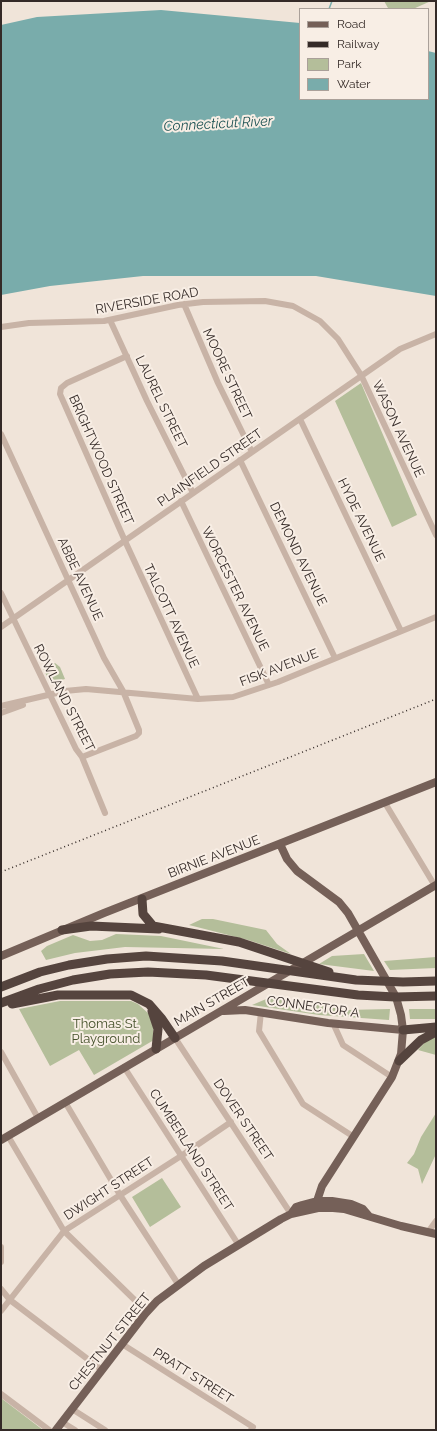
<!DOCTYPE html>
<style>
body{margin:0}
#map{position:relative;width:437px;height:1431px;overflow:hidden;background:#f0e4d9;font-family:Raleway,sans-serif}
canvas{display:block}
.frame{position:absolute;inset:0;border:2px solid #342a27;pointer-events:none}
.legend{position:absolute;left:299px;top:8px;width:130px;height:92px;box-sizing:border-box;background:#f8eee5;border:1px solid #aaa099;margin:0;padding:5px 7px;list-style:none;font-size:12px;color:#342a27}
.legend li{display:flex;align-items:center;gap:8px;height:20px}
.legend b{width:20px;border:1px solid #aaa099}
</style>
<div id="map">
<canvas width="437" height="1431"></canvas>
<div class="frame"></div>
<ul class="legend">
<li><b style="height:5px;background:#756058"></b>Road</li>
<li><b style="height:5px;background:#342a27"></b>Railway</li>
<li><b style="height:11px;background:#b4be9a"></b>Park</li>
<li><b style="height:11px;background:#79acab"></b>Water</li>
</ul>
</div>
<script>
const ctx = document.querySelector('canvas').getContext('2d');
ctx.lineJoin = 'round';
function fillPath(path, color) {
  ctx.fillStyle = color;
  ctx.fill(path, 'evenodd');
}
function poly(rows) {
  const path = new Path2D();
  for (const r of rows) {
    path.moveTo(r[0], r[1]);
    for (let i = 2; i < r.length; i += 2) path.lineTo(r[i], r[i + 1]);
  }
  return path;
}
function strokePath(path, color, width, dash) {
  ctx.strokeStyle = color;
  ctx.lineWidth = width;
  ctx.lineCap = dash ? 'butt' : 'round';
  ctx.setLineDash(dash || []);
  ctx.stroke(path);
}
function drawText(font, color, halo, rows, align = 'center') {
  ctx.font = font + ' Raleway,sans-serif';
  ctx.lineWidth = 4;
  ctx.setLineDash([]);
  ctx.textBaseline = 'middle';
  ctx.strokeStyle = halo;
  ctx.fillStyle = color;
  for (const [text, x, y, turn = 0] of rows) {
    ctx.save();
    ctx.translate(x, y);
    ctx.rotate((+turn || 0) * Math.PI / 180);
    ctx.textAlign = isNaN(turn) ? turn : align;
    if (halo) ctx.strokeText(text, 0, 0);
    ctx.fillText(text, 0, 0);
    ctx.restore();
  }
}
const green = poly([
 [384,1,431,1,413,9,388,8],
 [361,383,417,515,392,527,335,401],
 [55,663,60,667,65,679,50,683,43,668],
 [202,919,213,919,266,930,277,944,291,954,248,940,189,925],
 [116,934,161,936,224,949,125,947,75,953,46,960,41,951,47,946,73,935,90,941,102,940],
 [364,954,374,971,319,964,332,956],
 [436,957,436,968,390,970,384,961],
 [271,997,347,1010,390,1009,389,1020,319,1015,252,1005],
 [60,1001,131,1001,138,1004,149,1014,153,1022,154,1040,94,1075,79,1050,50,1066,19,1009],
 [409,1009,436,1009,436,1019,410,1019],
 [436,1037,436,1055,418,1050,427,1040],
 [436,1113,436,1154,422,1184,418,1169,407,1163,414,1154,421,1137],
 [162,1178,181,1207,150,1227,132,1197],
 [1,1398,43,1430,1,1430]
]);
const water = poly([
 [161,10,300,23,300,99,428,99,428,51,436,53,436,296,316,276,143,276,50,286,1,295,1,25,37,17]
]);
const stream = poly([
 [329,9,332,1]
]);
const minor = poly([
 [184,304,218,383,252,452],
 [110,320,147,401,193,493],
 [1,327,29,323,104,321,178,305,203,302,265,301,293,306,320,321,338,339,361,375,436,535],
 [127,356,67,383,61,388,60,394,125,541,198,699],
 [300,419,401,631],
 [1,434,104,658,123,691,139,730,139,733,136,736,82,757],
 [240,460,335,658],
 [181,501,269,685],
 [1,593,76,749,82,757,105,813],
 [1,627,400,349,436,334],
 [1,706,65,691,86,689,198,699,233,697,278,682,436,617],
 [1,713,23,705],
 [385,803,435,886],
 [261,1012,259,1031,303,1104,354,1137],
 [333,1023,343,1045,392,1077],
 [175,1038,291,1214],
 [1,1052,38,1118],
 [124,1067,238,1244],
 [65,1102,120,1195,178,1284],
 [8,1136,64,1231,147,1312],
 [428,1232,436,1221],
 [1,1247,1,1262],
 [1,1289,10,1300,102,1370],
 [1,1311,64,1231,181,1156,231,1122],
 [122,1344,253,1427,251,1430],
 [1,1394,49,1430],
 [72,1409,105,1430],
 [62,1422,75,1430]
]);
const major = poly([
 [280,844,287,859,297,871,339,902,348,913,396,997,401,1015,403,1030,401,1054,392,1077,322,1186,317,1201,318,1208],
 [1,956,104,913,436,782],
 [224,1011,245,1010,328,1023,403,1030],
 [1,1140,436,885],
 [291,1214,296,1207,302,1205,317,1201,332,1201,351,1204,363,1209,369,1216],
 [56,1430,145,1314,157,1301,204,1266,281,1219,291,1214,318,1208,333,1208,344,1209,401,1226,436,1234]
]);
const highway = poly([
 [142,899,143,914,153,926,239,942,329,972],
 [62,930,91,926,159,929],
 [1,987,40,972,69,965,107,959,146,956,222,961,356,980,403,982,436,981],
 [1,1003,39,989,73,980,110,974,148,972,206,975,358,995,395,997,436,996],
 [12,1004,58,995,131,995,149,1004,162,1019,175,1038],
 [152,1011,158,1029,156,1049],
 [403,1030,436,1027],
 [399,1061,421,1040,436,1032]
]);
const rail = poly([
 [1,872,436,699]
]);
const streetNames = [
 ["RIVERSIDE ROAD",147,301,-10],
 ["MOORE STREET",227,374,65],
 ["LAUREL STREET",161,402,64],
 ["WASON AVENUE",398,429,65],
 ["BRIGHTWOOD STREET",101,460,66],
 ["PLAINFIELD STREET",210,468,-35],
 ["HYDE AVENUE",361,520,64],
 ["DEMOND AVENUE",298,554,64],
 ["ABBE AVENUE",80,579,65],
 ["WORCESTER AVENUE",235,589,64],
 ["TALCOTT AVENUE",171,616,65],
 ["FISK AVENUE",279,668,-21],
 ["ROWLAND STREET",64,698,63],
 ["BIRNIE AVENUE",214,857,-21],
 ["MAIN STREET",212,1002,-30],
 ["CONNECTOR A",313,1007,8],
 ["DOVER STREET",243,1120,56],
 ["CUMBERLAND STREET",191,1150,57],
 ["DWIGHT STREET",109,1189,-33],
 ["CHESTNUT STREET",110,1342,-51],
 ["PRATT STREET",193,1376,32]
];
const parkNames = [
 ["Thomas St.",106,1024],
 ["Playground",106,1039]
];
const waterNames = [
 ["Connecticut River",218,124,-3]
];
fillPath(green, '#b4be9a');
fillPath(water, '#79acab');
strokePath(stream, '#79acab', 1.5);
strokePath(minor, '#c8b3a6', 6);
strokePath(major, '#756058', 8);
strokePath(highway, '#55443e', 9);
strokePath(rail, '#342a27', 1.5, [1, 3]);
drawText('13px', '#342a27', '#f8eee5', streetNames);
drawText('13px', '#45512b', '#f8eee5', parkNames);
drawText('italic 14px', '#1e5354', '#f8eee5', waterNames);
</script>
